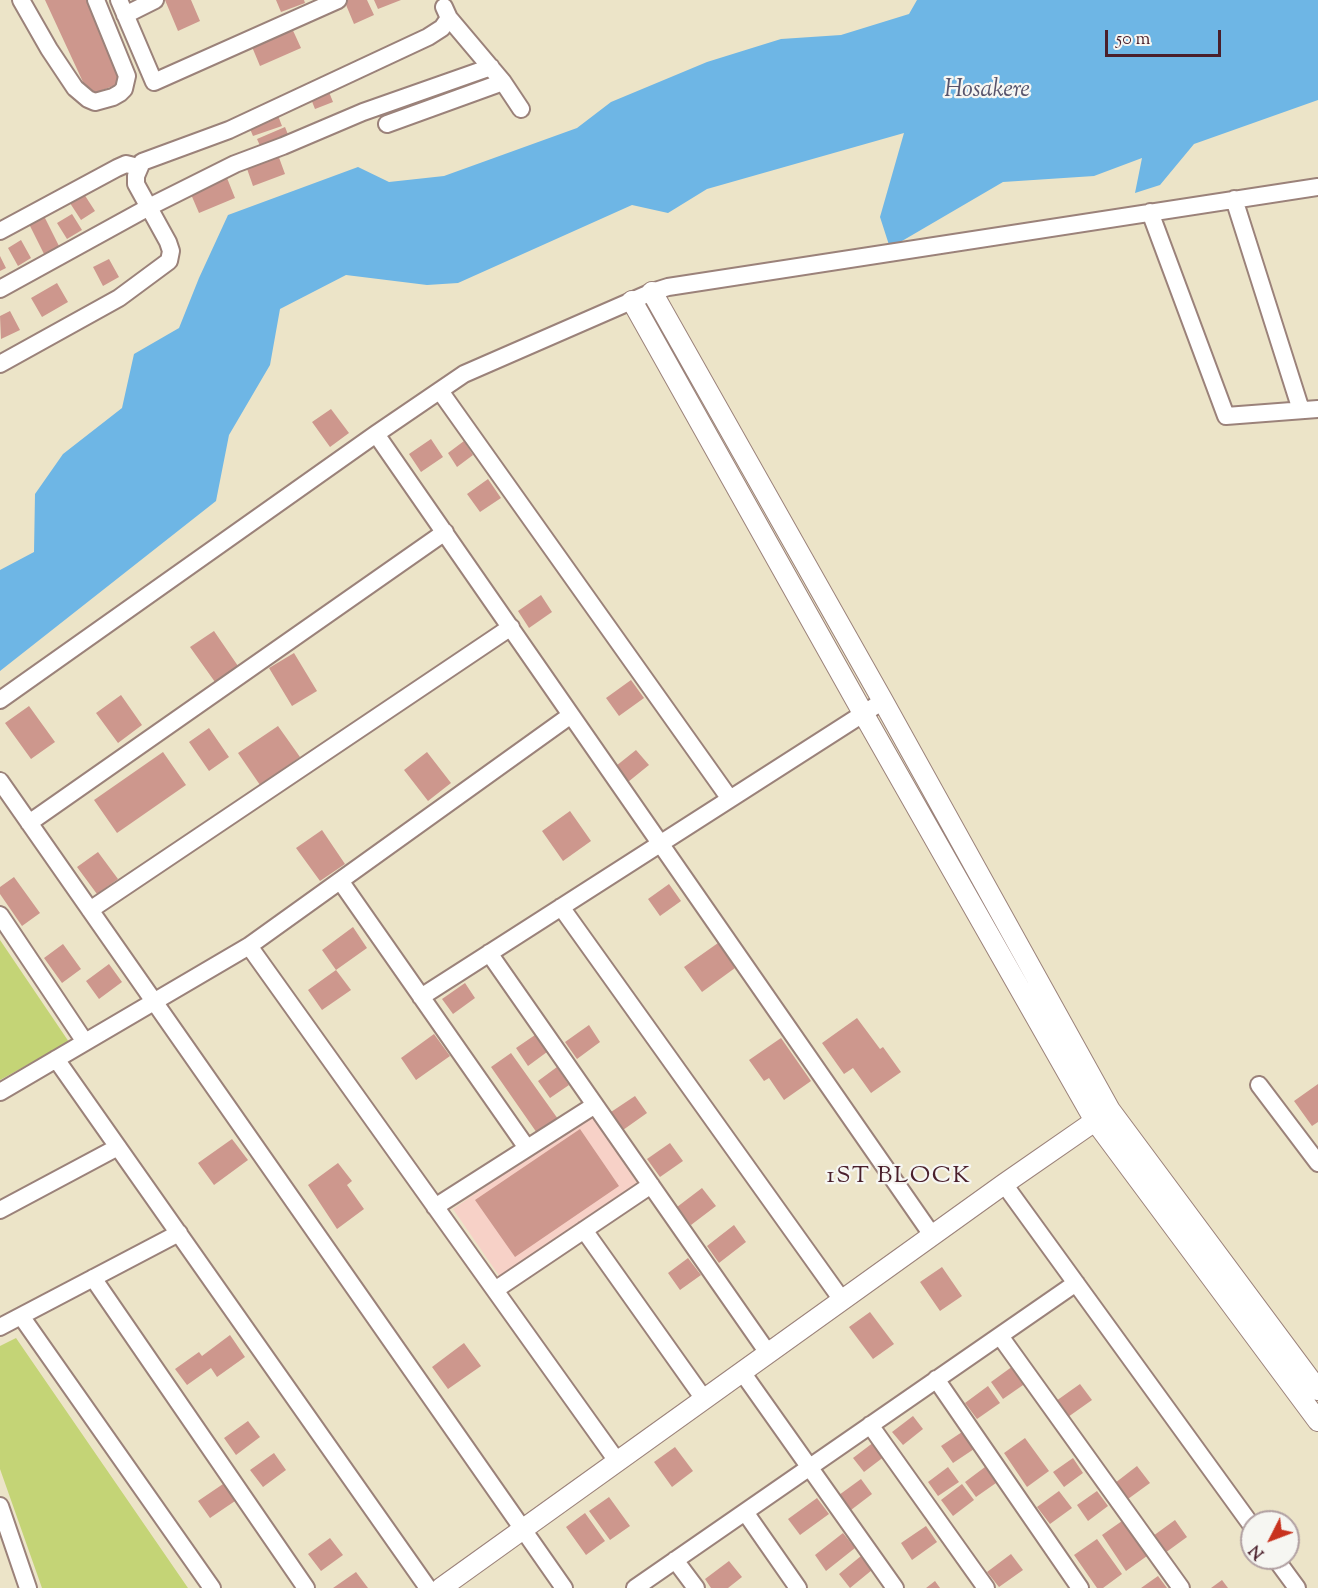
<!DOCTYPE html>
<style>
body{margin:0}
#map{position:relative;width:1318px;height:1588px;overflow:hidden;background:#ece4c8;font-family:"Sorts Mill Goudy",serif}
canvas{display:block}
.north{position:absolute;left:1240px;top:1510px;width:60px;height:60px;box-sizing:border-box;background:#f6f6f2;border:2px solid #b1a0a2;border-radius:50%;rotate:228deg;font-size:16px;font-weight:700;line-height:24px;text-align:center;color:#4a1f2b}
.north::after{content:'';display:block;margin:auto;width:21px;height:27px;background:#c8321e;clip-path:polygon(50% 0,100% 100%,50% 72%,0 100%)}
.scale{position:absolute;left:1105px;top:30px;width:116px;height:27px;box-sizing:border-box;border:3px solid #4a1f2b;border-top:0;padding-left:8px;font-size:18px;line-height:21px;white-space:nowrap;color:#4a1f2b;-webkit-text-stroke:4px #f6f6f2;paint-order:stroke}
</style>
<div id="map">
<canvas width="1318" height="1588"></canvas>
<div class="north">N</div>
<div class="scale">50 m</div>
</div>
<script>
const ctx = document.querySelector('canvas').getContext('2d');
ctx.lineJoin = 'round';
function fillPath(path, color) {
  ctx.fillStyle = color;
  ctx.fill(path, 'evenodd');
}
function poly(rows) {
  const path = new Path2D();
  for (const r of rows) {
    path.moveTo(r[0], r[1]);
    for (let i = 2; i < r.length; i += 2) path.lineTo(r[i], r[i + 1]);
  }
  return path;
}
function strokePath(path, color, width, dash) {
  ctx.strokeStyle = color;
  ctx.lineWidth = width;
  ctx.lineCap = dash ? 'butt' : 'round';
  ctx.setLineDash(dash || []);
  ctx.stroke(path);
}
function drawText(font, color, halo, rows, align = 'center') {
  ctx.font = font + ' "Sorts Mill Goudy",serif';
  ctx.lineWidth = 4.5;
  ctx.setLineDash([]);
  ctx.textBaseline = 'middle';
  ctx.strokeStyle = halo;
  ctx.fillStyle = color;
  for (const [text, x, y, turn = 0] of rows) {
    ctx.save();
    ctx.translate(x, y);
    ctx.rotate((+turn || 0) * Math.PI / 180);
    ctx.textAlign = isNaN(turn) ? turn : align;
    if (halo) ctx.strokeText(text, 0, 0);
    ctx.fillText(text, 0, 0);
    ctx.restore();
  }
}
const built = poly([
 [590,1114,639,1186,502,1280,453,1209]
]);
const green = poly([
 [0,940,69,1042,0,1080],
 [16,1338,188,1588,42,1588,0,1469,0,1346]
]);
const water = poly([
 [917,0,1318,0,1318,100,1194,144,1160,185,1135,193,1142,158,1094,176,1003,182,890,248,880,217,904,133,707,189,668,213,632,205,458,283,427,285,346,275,280,309,270,365,229,435,216,501,0,671,0,570,34,552,35,494,63,454,122,408,134,354,179,328,199,278,228,215,358,167,389,182,444,176,577,128,611,102,707,62,781,39,841,35,909,14]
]);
const building = poly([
 [45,0,89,0,124,82,89,95],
 [165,0,191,0,200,21,178,31],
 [276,0,304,0,305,3,281,12],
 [344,0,367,0,374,15,354,24],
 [374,0,401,0,378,9],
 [290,24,301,48,260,66,250,42],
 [327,87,333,102,315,109,309,94],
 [277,113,282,126,253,136,248,124],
 [285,127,289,137,261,148,257,139],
 [277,152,285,174,253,186,245,163],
 [227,178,235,198,199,213,190,192],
 [82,191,95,211,81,220,68,200],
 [42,212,62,252,47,260,27,220],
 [72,214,82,230,67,239,57,223],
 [21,240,31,258,18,266,8,248],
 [0,256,6,268,0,271],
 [109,259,119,277,103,286,93,267],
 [57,283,68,302,42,317,31,298],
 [10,311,20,330,1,339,0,316],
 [331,409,349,433,330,447,312,422],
 [431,439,443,457,421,472,409,454],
 [464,441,473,455,457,467,448,453],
 [488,479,501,498,480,512,467,494],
 [541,595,552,612,529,628,518,611],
 [214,631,238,666,215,682,190,647],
 [294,653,317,691,292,706,269,668],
 [631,680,644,698,619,716,606,698],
 [121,695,142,725,118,743,96,713],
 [29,706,55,742,31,759,5,723],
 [278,726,300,757,260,785,238,753],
 [209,728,229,757,209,771,189,742],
 [636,750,649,765,628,782,616,766],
 [163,752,186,785,117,833,94,800],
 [427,752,451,783,428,801,404,770],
 [570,811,591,841,563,861,542,831],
 [322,830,345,864,320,881,296,848],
 [98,852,118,879,97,894,77,867],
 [14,877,40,913,22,926,0,894,0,887],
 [669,884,681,901,660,916,648,899],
 [353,927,367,948,336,970,322,950],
 [718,943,735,968,702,992,684,967],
 [63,944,81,969,62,983,44,958],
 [109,964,122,982,99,999,86,981],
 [336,970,351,990,322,1010,308,990],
 [465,983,475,998,453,1014,442,999],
 [857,1018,880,1049,883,1047,901,1072,871,1093,853,1068,844,1074,822,1043],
 [589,1025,600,1042,577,1059,565,1042],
 [434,1034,450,1056,416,1080,401,1058],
 [535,1035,547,1052,528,1066,516,1048],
 [781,1038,811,1081,784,1100,769,1078,764,1081,749,1060],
 [511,1053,558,1119,537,1133,491,1067],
 [557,1067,569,1085,550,1098,538,1081],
 [1318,1084,1318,1122,1312,1126,1294,1101],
 [635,1096,647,1113,623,1130,611,1112],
 [580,1129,619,1186,515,1257,475,1200],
 [232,1139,248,1160,214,1185,198,1163],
 [670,1143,683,1161,660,1177,647,1159],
 [338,1163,352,1181,347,1185,364,1209,337,1229,308,1185],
 [702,1188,716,1206,691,1225,677,1207],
 [734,1225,746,1242,719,1263,707,1246],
 [688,1258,701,1275,680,1290,668,1273],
 [942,1267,962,1296,940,1311,920,1282],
 [870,1312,894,1344,873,1359,849,1327],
 [230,1335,245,1357,217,1377,211,1368,187,1385,175,1369,199,1352,202,1356],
 [464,1343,481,1366,448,1389,432,1367],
 [1013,1366,1026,1383,1003,1399,991,1382],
 [1080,1384,1092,1400,1068,1417,1056,1401],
 [988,1386,1000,1403,977,1419,965,1403],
 [913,1416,923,1429,903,1445,892,1432],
 [248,1421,260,1437,236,1455,224,1438],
 [962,1432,974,1449,953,1463,941,1446],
 [1025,1438,1049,1471,1027,1487,1004,1453],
 [874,1442,885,1456,864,1472,853,1458],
 [675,1447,693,1471,672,1487,654,1462],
 [274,1453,286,1470,263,1487,250,1470],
 [1073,1458,1083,1473,1064,1487,1053,1472],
 [1137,1466,1150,1483,1128,1499,1115,1483],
 [948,1467,959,1482,938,1496,928,1482],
 [985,1467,996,1483,976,1497,965,1482],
 [861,1479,872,1494,851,1510,839,1495],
 [226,1482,238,1499,210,1518,198,1501],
 [962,1484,974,1500,953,1516,941,1500],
 [1059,1491,1072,1508,1050,1524,1037,1507],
 [1097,1491,1108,1506,1088,1521,1077,1505],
 [609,1497,630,1526,610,1540,589,1511],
 [817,1498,829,1514,800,1535,788,1519],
 [585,1513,605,1541,586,1555,566,1527],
 [1175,1520,1187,1537,1165,1553,1153,1536],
 [1122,1521,1147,1556,1126,1571,1102,1535],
 [926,1526,937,1542,912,1560,901,1543],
 [843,1533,855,1548,826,1571,815,1555],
 [330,1538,343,1555,321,1571,308,1554],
 [1097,1539,1122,1574,1103,1588,1097,1588,1074,1555],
 [1011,1554,1023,1570,999,1587,987,1572],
 [861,1556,872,1570,850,1588,839,1574],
 [729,1561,742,1577,728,1588,711,1588,705,1579],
 [356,1572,368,1588,333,1588],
 [1158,1576,1167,1588,1141,1588],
 [1222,1580,1228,1588,1211,1588],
 [935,1581,940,1588,926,1588]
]);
const minor = poly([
 [21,0,49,49,75,88,88,99,95,102,113,97,120,93,124,89,127,76,96,0],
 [119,0,154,82,338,0],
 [125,15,155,0],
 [449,18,503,82,521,109],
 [387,124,503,82],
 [1234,199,1301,410],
 [1150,212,1226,416,1318,409],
 [0,231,117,168,126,164,138,167],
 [0,289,149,207,235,164,283,146,363,112,491,67],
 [0,364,119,298,169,261,171,251,168,242,136,184,136,176,142,162,229,130,428,37,442,28,449,18,444,7],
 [440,391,730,799],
 [376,434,932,1235],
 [0,700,376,434,464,374,652,292,668,287,1318,187],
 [0,781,564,1588],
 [29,823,445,532],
 [341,882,527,1148],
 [561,907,842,1300],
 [90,910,511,627],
 [0,915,85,1042],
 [249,946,617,1461],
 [489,953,768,1353],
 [421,997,883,701],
 [56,1059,428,1588],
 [1259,1085,1318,1163],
 [0,1092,249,946,571,715],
 [1004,1184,1252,1526],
 [435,1207,595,1105],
 [0,1210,118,1147],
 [584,1230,704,1399],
 [93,1278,306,1588],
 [495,1290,651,1185],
 [21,1316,212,1588],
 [0,1327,179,1233],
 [1000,1336,1181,1588],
 [742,1372,895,1588],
 [936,1379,1080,1588],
 [870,1425,986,1588],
 [0,1506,28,1588],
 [745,1512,798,1588],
 [1275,1558,1297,1588],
 [675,1560,696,1588],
 [635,1588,1076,1283]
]);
const tertiary = poly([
 [652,292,883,701,1110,1110,1318,1390],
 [632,301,863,713,1095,1121,1318,1421],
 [441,1588,1004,1184,1105,1114]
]);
const waterNames = [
 ["Hosakere",987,92]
];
const neighbourhoodNames = [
 ["1ST BLOCK",899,1178]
];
fillPath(built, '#f7d1c7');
fillPath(green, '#c4d476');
fillPath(water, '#6eb6e5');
fillPath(building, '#cd978d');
strokePath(minor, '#9b827a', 20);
strokePath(tertiary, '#9b827a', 22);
strokePath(minor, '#fff', 16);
strokePath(tertiary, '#fff', 20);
drawText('italic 24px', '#57546c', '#f6f6f2', waterNames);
ctx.letterSpacing = '1.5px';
drawText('24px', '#4a1f2b', '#f6f6f2', neighbourhoodNames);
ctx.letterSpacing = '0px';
</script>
